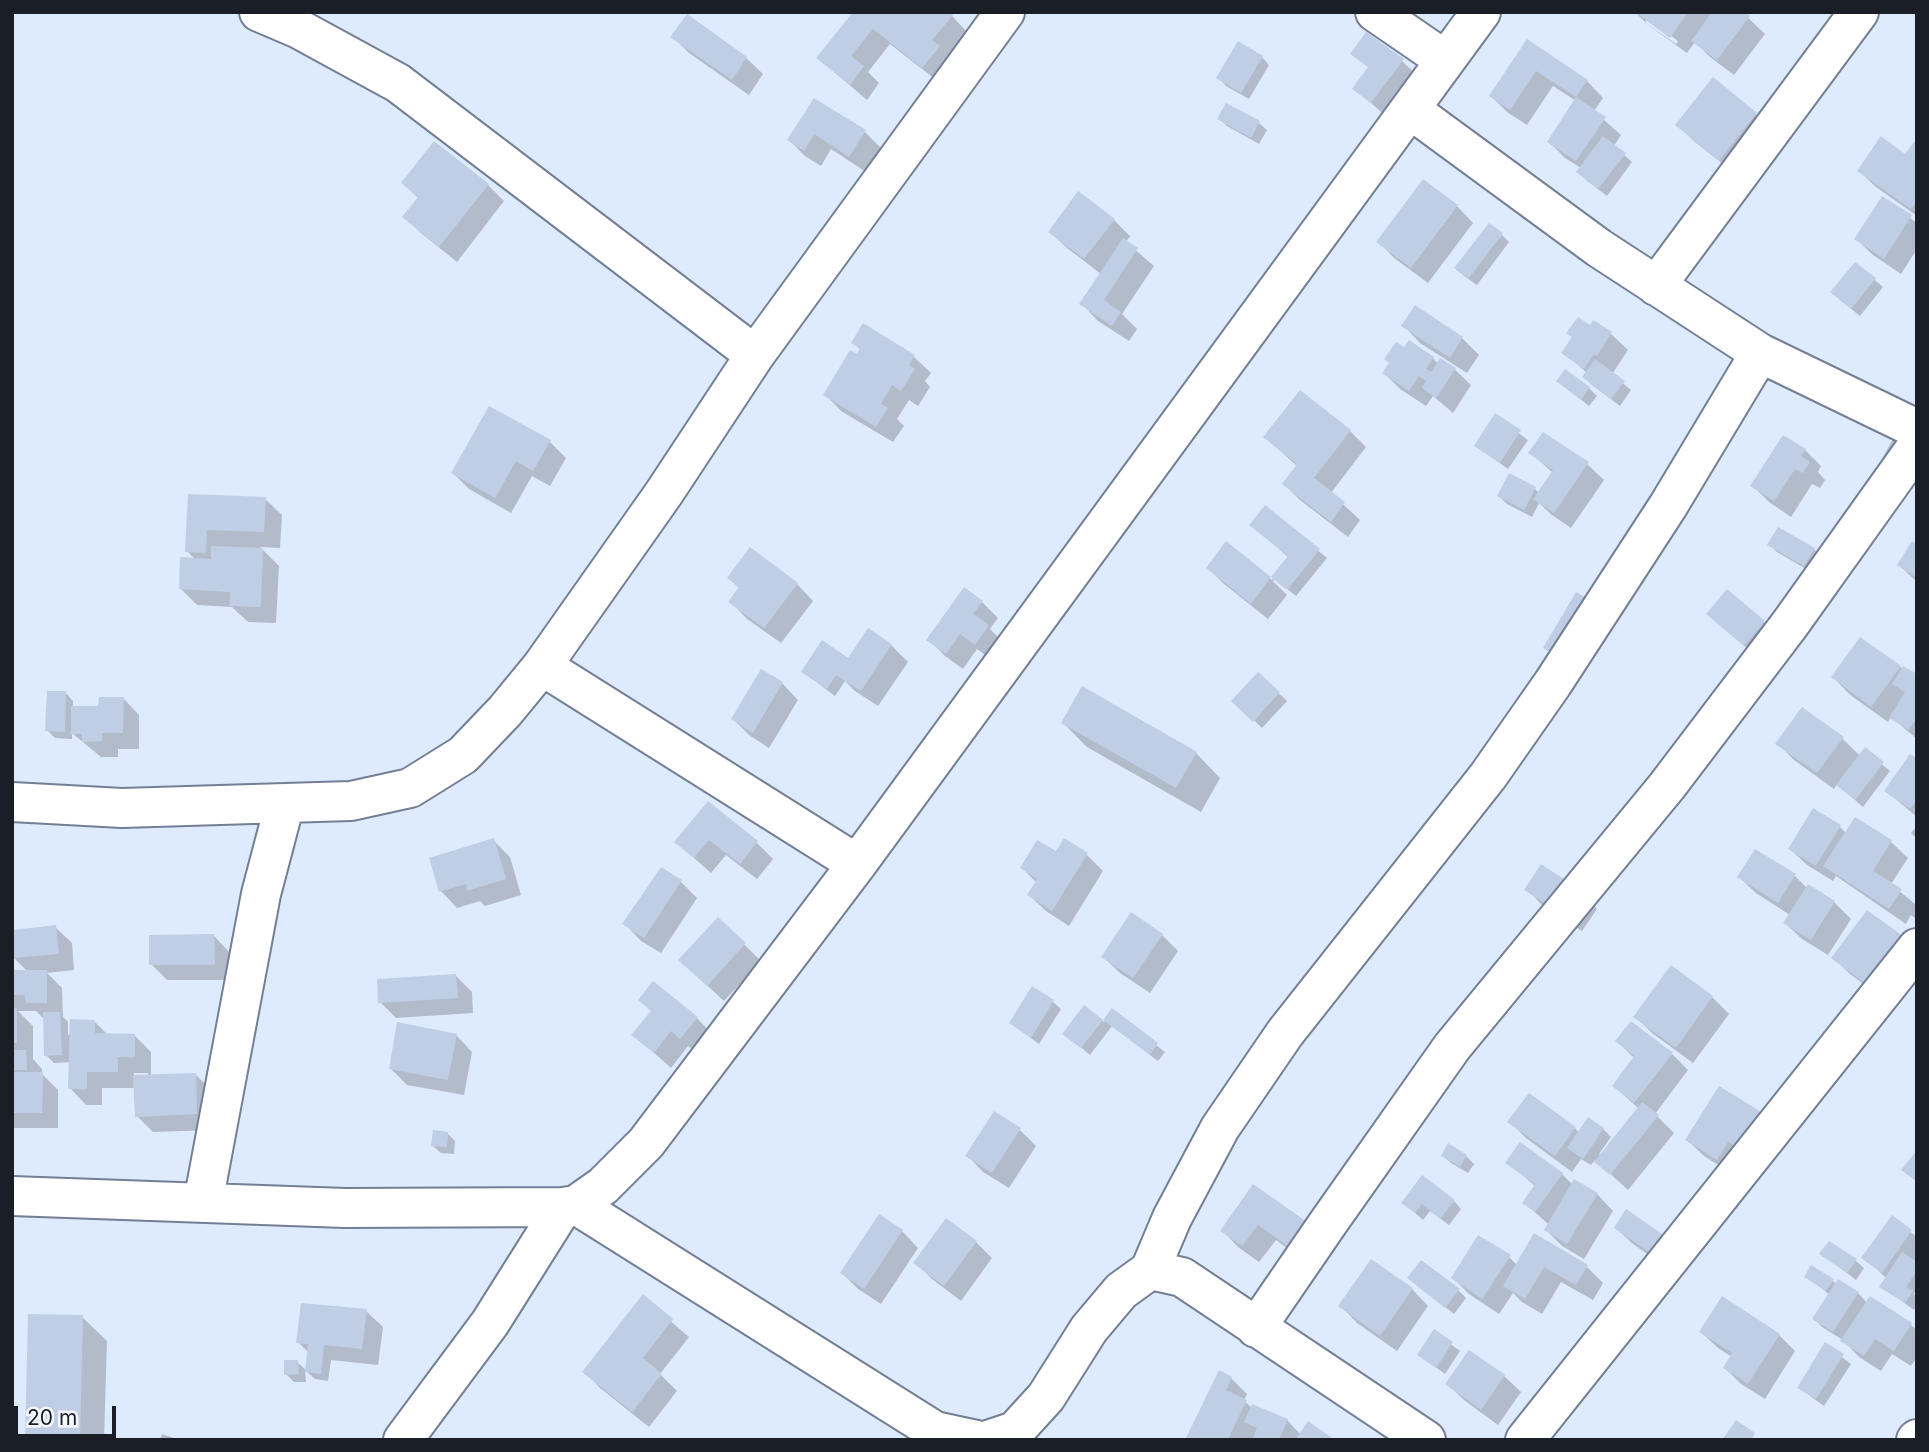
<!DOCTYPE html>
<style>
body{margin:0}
#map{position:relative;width:1929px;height:1452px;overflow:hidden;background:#deeafd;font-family:Inter,sans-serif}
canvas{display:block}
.frame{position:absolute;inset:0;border:14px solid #1a1f27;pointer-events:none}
.scale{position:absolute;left:14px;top:1406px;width:102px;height:32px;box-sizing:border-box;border:4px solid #1a1f27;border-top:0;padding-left:9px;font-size:21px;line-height:24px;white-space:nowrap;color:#1a1f27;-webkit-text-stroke:5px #f4f7fc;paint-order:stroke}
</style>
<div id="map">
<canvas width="1929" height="1452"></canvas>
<div class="frame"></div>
<div class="scale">20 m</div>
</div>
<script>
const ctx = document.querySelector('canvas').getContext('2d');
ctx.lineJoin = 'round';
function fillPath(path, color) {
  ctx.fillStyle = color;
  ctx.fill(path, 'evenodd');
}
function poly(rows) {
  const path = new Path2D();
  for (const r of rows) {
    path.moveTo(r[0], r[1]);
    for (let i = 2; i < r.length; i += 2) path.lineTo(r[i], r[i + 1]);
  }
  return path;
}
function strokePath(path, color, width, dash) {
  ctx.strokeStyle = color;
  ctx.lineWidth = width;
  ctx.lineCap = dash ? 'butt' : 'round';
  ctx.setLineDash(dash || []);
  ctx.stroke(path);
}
const shadow = poly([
 [855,12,952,16,968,33,948,57,955,64,940,83,890,44,868,72,879,83,867,100,818,58],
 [1635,12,1742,12,1765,34,1734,75,1710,57,1695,42,1687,53,1647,24],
 [1646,18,1678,41,1676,44,1646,23],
 [687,17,746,58,763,74,749,95,689,53,673,37],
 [1527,42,1587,81,1603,98,1594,111,1621,135,1614,146,1632,162,1607,196,1586,180,1581,168,1565,158,1549,142,1576,101,1553,86,1527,125,1507,112,1491,96],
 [1352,53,1402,61,1419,77,1388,118,1354,88,1369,68],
 [1262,57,1269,65,1249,99,1226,86,1219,78],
 [815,100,865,132,881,148,866,172,831,149,821,166,805,156,789,140],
 [1755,114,1772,130,1737,175,1694,141,1677,125],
 [1219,118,1259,123,1267,130,1259,144,1227,126],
 [1917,141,1917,216,1876,187,1859,171,1906,156],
 [403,183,488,185,504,201,457,262,421,233,405,217,419,199],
 [1883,198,1917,223,1917,249,1901,274,1873,255,1856,239],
 [1457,206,1473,223,1428,283,1394,258,1378,241],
 [1114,220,1130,236,1126,242,1154,266,1122,314,1137,329,1129,341,1098,321,1082,304,1101,274,1067,248,1050,232],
 [1502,235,1509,242,1477,285,1464,276],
 [1855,264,1883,287,1860,316,1840,300],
 [1416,307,1462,338,1479,355,1467,373,1420,343,1404,326],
 [1594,322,1611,334,1628,350,1612,374,1631,390,1620,406,1592,385,1584,377,1587,373,1564,352],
 [863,326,914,357,931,373,925,381,930,387,918,406,909,400,897,419,904,426,893,442,841,411,825,394,861,350,853,343],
 [1433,358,1438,364,1449,364,1471,385,1453,413,1433,396,1426,406,1400,389,1384,373],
 [1566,388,1589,388,1597,396,1589,406],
 [1495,416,1528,440,1508,469,1476,446],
 [1350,431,1366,447,1331,493,1360,520,1348,537,1300,500,1284,484,1297,466,1265,437],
 [1895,435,1912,444,1874,474],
 [550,442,566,458,550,486,532,476,511,513,469,489,453,473],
 [1805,450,1821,466,1818,472,1825,480,1820,488,1812,484,1791,517,1769,502,1753,486],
 [1531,453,1587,464,1604,480,1571,528,1552,515,1539,503,1532,517,1507,504,1499,496,1535,489,1539,493,1553,473],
 [189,496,265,499,282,515,280,548,260,547,279,566,276,623,248,622,232,607,197,605,181,589,196,560,187,551],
 [1266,507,1327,558,1296,596,1275,579,1273,581,1287,595,1268,619,1224,584,1208,568,1227,544,1272,580,1289,558,1252,525],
 [1769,544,1814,549,1821,557,1813,573,1777,552],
 [1917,546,1917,582,1899,565],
 [729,578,797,584,813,601,781,643,747,619,731,602,740,589],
 [982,602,998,618,990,629,1004,643,992,660,977,649,963,669,945,656,929,640],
 [1709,614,1764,622,1780,638,1761,661],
 [869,630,891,645,908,662,878,706,855,691,845,681,835,696,803,672,848,660],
 [1900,667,1917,676,1917,739,1891,717,1888,722,1849,694,1833,677],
 [1259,675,1287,701,1262,728,1234,701],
 [782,683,798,700,769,748,749,735,733,719],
 [66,693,73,701,73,708,100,708,123,698,139,715,139,749,118,749,118,757,101,757,72,733,72,739,55,738,47,730],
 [1063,723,1196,753,1220,778,1201,812,1087,747],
 [1842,738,1860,756,1865,750,1890,771,1863,807,1837,784,1834,789,1794,760,1778,744],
 [1917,760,1917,817,1886,791],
 [708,803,757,843,773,859,757,879,726,855,711,873,676,842],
 [1855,819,1891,842,1908,858,1891,884,1915,904,1917,901,1917,920,1911,915,1906,924,1836,876,1833,881,1807,865,1790,849,1839,826,1846,833],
 [1917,826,1917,839,1911,833],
 [493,840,510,857,521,895,485,906,480,901,457,908,441,891],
 [1756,851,1795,876,1807,888,1834,902,1851,919,1828,955,1802,939,1785,923,1790,915,1756,893,1739,877],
 [1087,855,1103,871,1069,926,1046,911,1029,895,1037,883,1022,868],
 [661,869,681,882,697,898,661,953,641,941,625,924],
 [1527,889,1581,892,1597,909,1582,931,1543,906],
 [718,919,761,961,724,1001,697,976],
 [55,927,72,943,74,970,47,973,62,988,63,1017,68,1022,68,1035,94,1021,108,1035,135,1036,151,1052,151,1076,195,1074,212,1091,213,1130,153,1132,137,1116,136,1088,102,1088,102,1105,86,1105,70,1088,71,1062,54,1063,46,1055,44,1019,36,1011,18,1011,33,1026,33,1059,42,1069,42,1074,58,1090,58,1128,12,1128,12,972,28,972,14,958],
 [134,1073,148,1073,148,1076,134,1077],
 [1162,935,1178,951,1150,993,1120,973,1103,957],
 [214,936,230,953,230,980,167,980,151,964],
 [1906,941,1889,1003,1850,974,1834,958],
 [1671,968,1712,997,1729,1014,1693,1063,1652,1033,1636,1017],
 [456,976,472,992,473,1013,396,1018,380,1002],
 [1053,1002,1061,1009,1039,1044,1011,1023],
 [1084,1008,1104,1022,1112,1010,1165,1052,1158,1061,1112,1026,1090,1055,1065,1034],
 [697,1018,713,1035,698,1054,688,1046,671,1068,634,1035],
 [456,1035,472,1052,464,1095,407,1085,390,1068],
 [1617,1041,1672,1054,1688,1070,1655,1114,1674,1133,1628,1190,1595,1160,1591,1165,1581,1159,1572,1172,1526,1138,1510,1122,1575,1128,1579,1133,1603,1129,1611,1137,1599,1154,1601,1156,1639,1109,1614,1086,1635,1059],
 [1719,1088,1745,1157,1734,1175,1704,1156,1687,1140],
 [1020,1130,1036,1146,1009,1188,983,1172,967,1155],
 [447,1133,455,1141,454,1154,441,1153,433,1146],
 [1443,1156,1466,1156,1474,1164,1468,1173,1451,1163],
 [1508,1162,1562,1174,1573,1185,1597,1194,1613,1211,1584,1259,1562,1246,1546,1230,1549,1225,1525,1203,1536,1187],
 [1254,1186,1316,1269,1276,1240,1259,1262,1238,1247,1222,1230],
 [1454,1201,1461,1209,1449,1225,1430,1211,1423,1220,1403,1202],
 [1627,1212,1679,1276,1633,1244,1616,1228],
 [1892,1218,1917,1237,1917,1290,1914,1294,1917,1297,1917,1305,1914,1310,1881,1286,1887,1279,1864,1257],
 [902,1231,918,1248,881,1304,858,1289,842,1273],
 [1534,1236,1587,1267,1603,1283,1593,1300,1561,1282,1542,1314,1522,1302,1513,1293,1499,1314,1469,1294,1453,1278,1509,1257,1517,1265],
 [976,1242,992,1258,961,1301,932,1279,916,1263],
 [1822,1254,1856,1261,1864,1268,1856,1280],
 [1372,1261,1412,1289,1428,1306,1397,1351,1357,1323,1341,1306],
 [1806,1276,1832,1280,1837,1285,1858,1293,1867,1303,1870,1298,1911,1325,1917,1330,1917,1357,1911,1366,1892,1354,1881,1371,1859,1357,1843,1340,1822,1327,1815,1319,1830,1295],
 [1409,1278,1458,1290,1466,1298,1454,1314],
 [643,1297,689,1337,660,1374,677,1391,649,1427,600,1388,584,1371],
 [366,1311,383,1327,378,1365,331,1360,328,1381,315,1379,305,1370,306,1382,294,1382,286,1374,297,1362,307,1371,309,1353,298,1342],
 [82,1317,107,1341,104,1440,27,1440],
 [1434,1332,1460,1351,1445,1374,1419,1355],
 [1701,1332,1779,1335,1795,1351,1765,1399,1741,1384,1725,1368,1732,1357,1718,1348],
 [1826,1345,1851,1364,1824,1406,1799,1388],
 [1470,1352,1504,1376,1521,1392,1498,1425,1464,1400,1447,1384],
 [1231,1378,1247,1394,1244,1401,1252,1408,1287,1420,1301,1435,1332,1440,1187,1440],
 [162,1434,180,1440,160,1440]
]);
const building = poly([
 [853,12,949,12,953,15,932,40,940,46,922,68,873,29,851,56,864,66,850,85,816,58],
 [1635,12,1688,12,1670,38],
 [1712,12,1745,12,1750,16,1717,60,1691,41],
 [687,14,747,57,732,80,670,37],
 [1366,32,1404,59,1371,103,1352,89,1368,67,1350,54],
 [1527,39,1588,80,1576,97,1536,71,1510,110,1489,96],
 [1238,41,1263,56,1241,93,1216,78],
 [1713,77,1757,113,1719,160,1675,125],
 [1576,97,1606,117,1576,161,1547,142],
 [814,98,866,130,849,157,814,134,804,151,787,140],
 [1226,103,1260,121,1251,138,1217,119],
 [1603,136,1626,153,1598,189,1576,172],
 [1881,136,1905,154,1917,138,1917,201,1911,209,1857,171],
 [434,141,489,184,439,247,402,217,418,197,401,183],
 [1423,179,1458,205,1411,268,1376,242],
 [1078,191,1115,219,1084,259,1048,232],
 [1882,196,1912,215,1884,259,1854,239],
 [1489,223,1503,233,1468,279,1454,268],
 [1123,238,1138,248,1104,300,1121,312,1112,326,1079,304],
 [1855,262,1876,278,1851,309,1830,292],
 [1415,305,1463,337,1450,358,1401,326],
 [1578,317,1590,325,1593,320,1612,332,1597,356,1594,354,1584,369,1561,353,1572,337,1566,333],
 [863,323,915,355,909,365,915,369,901,391,892,385,881,404,888,408,876,427,823,395,850,350,857,354,860,348,851,343],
 [1409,340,1434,357,1426,369,1431,372,1440,358,1456,368,1436,398,1422,388,1426,381,1419,376,1409,391,1382,373,1389,363,1384,359,1396,342,1404,347],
 [1595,359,1625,381,1611,399,1582,377],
 [1565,369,1590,387,1581,400,1556,381],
 [1300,390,1351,430,1314,478,1345,502,1331,522,1282,484,1297,464,1263,437],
 [489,406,551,440,533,471,516,461,495,498,451,473],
 [1495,413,1521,430,1500,463,1474,446],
 [1543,432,1589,462,1554,513,1533,499,1553,470,1528,453],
 [1783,435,1806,449,1801,456,1810,462,1803,473,1795,469,1774,501,1750,486],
 [1509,473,1536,487,1524,510,1497,496],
 [188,494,266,497,264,532,207,530,206,553,185,552],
 [1265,505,1320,549,1287,590,1271,577,1251,604,1206,568,1226,541,1271,577,1288,556,1249,525],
 [1778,527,1815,548,1804,566,1767,545],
 [1912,541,1917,544,1917,578,1897,565],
 [211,546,263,548,261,607,229,606,230,592,179,589,180,557,211,559],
 [750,547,798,583,764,628,728,602,739,587,727,578],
 [964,587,983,601,973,614,989,625,975,645,960,634,946,654,926,640],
 [1727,589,1765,621,1744,646,1706,614],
 [1576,592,1598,605,1565,661,1543,648],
 [868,628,892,644,861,691,836,675,827,689,801,672,822,640,848,658],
 [1860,637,1901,666,1871,707,1831,677],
 [1903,666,1917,674,1917,717,1909,730,1889,718,1905,692,1892,684],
 [761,669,783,682,753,733,731,719],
 [1258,672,1280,692,1253,722,1231,701],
 [1082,686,1197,752,1176,788,1061,723],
 [47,691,66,691,65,732,45,731],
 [99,697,124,697,123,733,102,733,102,741,82,742,82,734,71,734,71,706,98,706],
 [1802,707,1844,737,1817,773,1775,744],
 [1865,747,1884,762,1855,800,1836,785],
 [1910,754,1917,758,1917,800,1910,809,1884,791],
 [708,801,758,841,740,864,709,840,694,858,674,842],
 [1813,808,1841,825,1816,866,1788,849],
 [1855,817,1892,840,1873,871,1902,889,1889,909,1823,866],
 [494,838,506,879,467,891,466,884,439,892,429,858],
 [1064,838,1088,853,1052,911,1027,895,1037,879,1020,868,1037,840,1056,851],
 [1755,849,1796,874,1778,903,1737,877],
 [1541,864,1582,891,1565,916,1524,890],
 [661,867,682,880,644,938,622,924],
 [1808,884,1835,901,1811,940,1783,923],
 [1867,910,1907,939,1871,988,1831,958],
 [1131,912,1163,934,1133,978,1101,957],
 [718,917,746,943,707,986,678,960],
 [56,925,59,954,12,958,12,930],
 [214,934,215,965,149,965,149,935],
 [1671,965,1713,996,1676,1048,1633,1017],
 [12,970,47,970,47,1003,26,1003,25,995,12,995],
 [456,974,458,998,378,1003,377,979],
 [653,981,698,1017,680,1039,671,1031,654,1053,631,1035,651,1011,638,1000],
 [1032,986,1054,1000,1031,1038,1009,1023],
 [1084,1005,1103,1020,1081,1048,1062,1034],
 [12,1008,17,1008,17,1043,12,1043],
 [1112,1008,1158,1043,1150,1055,1103,1020],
 [43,1012,60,1012,62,1055,44,1056],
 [70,1019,95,1020,95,1033,135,1034,135,1057,118,1057,118,1072,87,1072,87,1089,68,1089],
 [1631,1021,1673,1053,1634,1103,1612,1086,1634,1056,1615,1041],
 [397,1022,457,1034,448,1080,389,1069],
 [12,1050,26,1050,27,1070,12,1070],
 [12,1072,43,1072,42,1113,12,1113],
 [196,1073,197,1114,135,1117,133,1075],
 [1719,1086,1763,1113,1740,1149,1728,1142,1717,1160,1685,1140],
 [1529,1093,1576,1127,1555,1156,1507,1122],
 [1642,1102,1659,1115,1610,1175,1594,1162],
 [994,1111,1021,1128,992,1173,965,1156],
 [1588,1117,1604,1128,1583,1159,1567,1148],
 [433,1130,448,1132,447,1147,431,1146],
 [1520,1142,1563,1173,1535,1212,1522,1203,1535,1184,1505,1163],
 [1448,1143,1467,1155,1460,1167,1441,1156],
 [1917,1150,1917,1182,1901,1170],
 [1422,1175,1455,1200,1440,1219,1422,1204,1415,1213,1401,1203],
 [1574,1179,1598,1193,1567,1244,1544,1230],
 [1253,1184,1317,1229,1299,1254,1258,1225,1242,1246,1220,1231],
 [1626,1209,1675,1243,1662,1261,1614,1228],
 [879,1214,903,1230,864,1289,840,1273],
 [1892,1215,1912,1230,1882,1273,1861,1258],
 [946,1218,977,1241,944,1286,913,1263],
 [1534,1233,1588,1265,1576,1285,1544,1267,1525,1299,1503,1286],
 [1478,1235,1511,1255,1482,1299,1451,1278],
 [1829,1241,1857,1259,1847,1273,1819,1254],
 [1902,1252,1917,1262,1917,1271,1906,1287,1913,1291,1905,1303,1879,1287],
 [1371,1259,1413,1288,1380,1336,1338,1306],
 [1421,1260,1460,1289,1445,1308,1407,1278],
 [1811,1265,1834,1279,1826,1291,1804,1277],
 [1838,1279,1859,1292,1833,1332,1812,1319],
 [643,1294,673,1319,643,1358,662,1374,632,1412,582,1372],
 [1722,1296,1780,1334,1748,1384,1723,1368,1732,1353,1699,1332],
 [1870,1296,1912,1323,1894,1351,1875,1339,1864,1356,1840,1341],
 [301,1303,367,1309,362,1349,324,1345,321,1374,305,1372,308,1344,296,1343],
 [28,1314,83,1315,80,1440,25,1440],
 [1434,1329,1453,1342,1436,1368,1417,1355],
 [1825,1342,1844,1354,1816,1399,1797,1388],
 [1469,1350,1505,1375,1481,1410,1445,1384],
 [284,1360,298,1360,299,1374,284,1375],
 [1219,1370,1232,1377,1226,1390,1247,1400,1238,1418,1228,1440,1185,1440],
 [1252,1404,1288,1419,1279,1440,1252,1440,1257,1428,1244,1422],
 [1736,1420,1755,1433,1751,1440,1722,1440],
 [1308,1421,1335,1440,1295,1440]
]);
const minor = poly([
 [259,12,299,29,398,83,755,355],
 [1375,12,1445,60],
 [1411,110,1599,248,1760,353,1917,429],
 [1656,286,1859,12],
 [542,666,857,864],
 [12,802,122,808,351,801,410,788,463,755,505,711,542,666,664,493,755,355,1005,12],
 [12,1196,345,1208,563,1207,576,1205,603,1186,646,1143,857,864,1481,12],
 [203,1203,261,894,285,803],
 [576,1205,935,1431,977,1440],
 [1150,1270,1172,1218,1220,1128,1285,1033,1488,776,1553,683,1668,506,1760,353],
 [1256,1328,1328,1223,1452,1047,1667,786,1790,624,1917,446],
 [403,1440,490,1323,563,1207],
 [988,1440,1015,1431,1046,1397,1089,1329,1121,1291,1150,1270,1182,1277,1426,1440],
 [1525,1440,1917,948],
 [1916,1440,1917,1439]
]);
fillPath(shadow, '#0003');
fillPath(building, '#bfcee5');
strokePath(minor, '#727f94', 42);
strokePath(minor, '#fff', 38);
</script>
